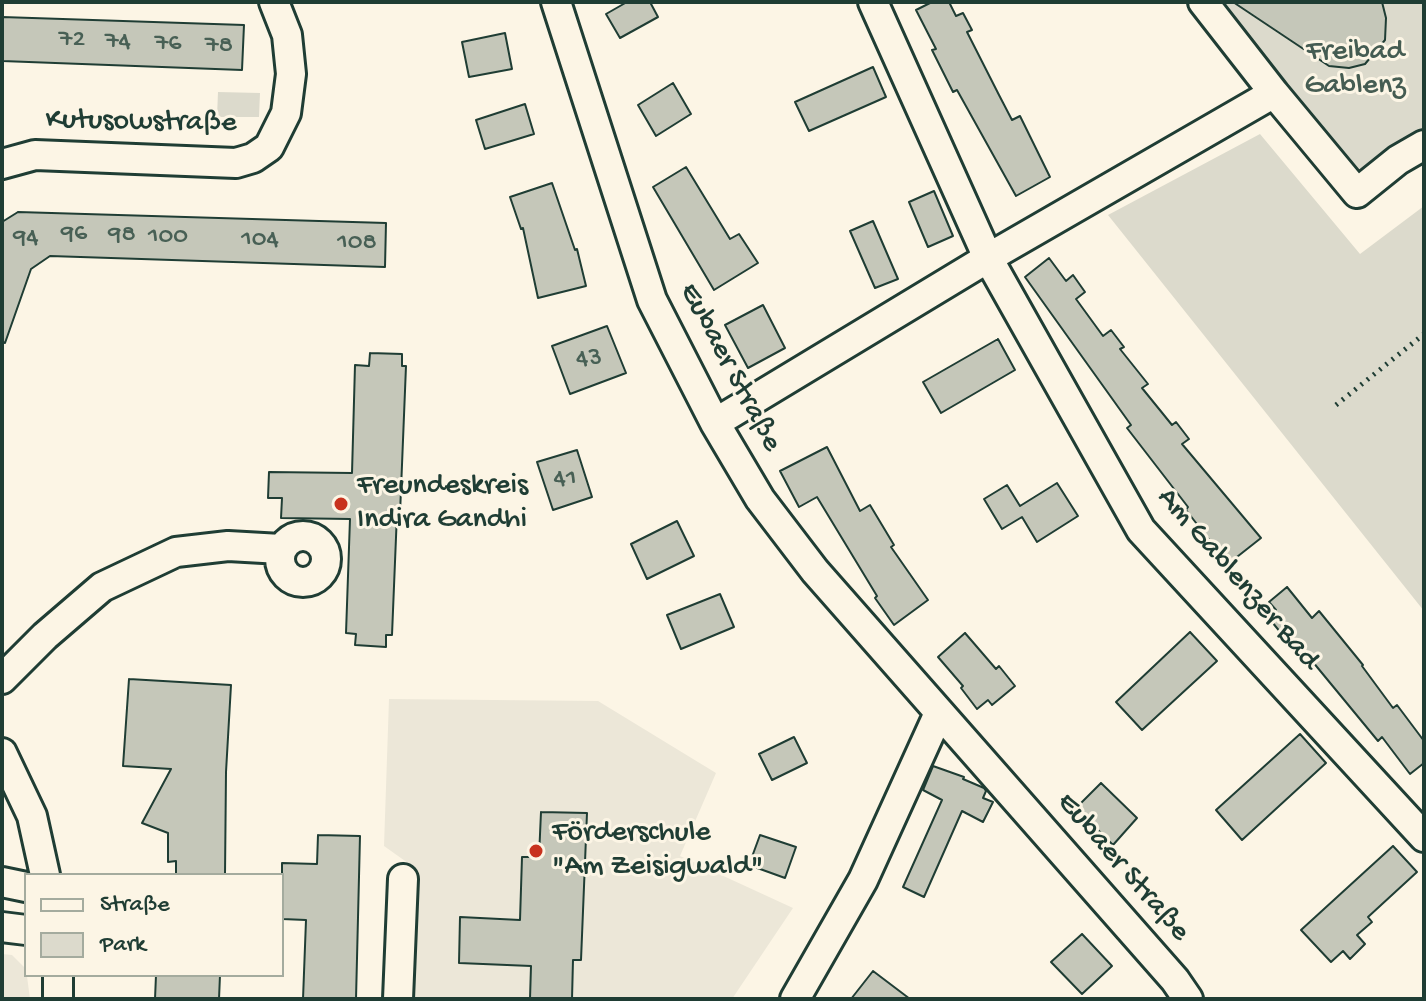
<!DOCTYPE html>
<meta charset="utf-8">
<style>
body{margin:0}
#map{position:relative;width:1426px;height:1001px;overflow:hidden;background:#fcf5e5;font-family:"Gochi Hand",sans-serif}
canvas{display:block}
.frame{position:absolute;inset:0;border:4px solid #1f3d34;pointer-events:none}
.legend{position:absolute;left:24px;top:873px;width:260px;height:104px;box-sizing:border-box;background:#fcf5e5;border:2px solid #a4ab9e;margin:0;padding:10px 14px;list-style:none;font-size:24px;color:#1f3d34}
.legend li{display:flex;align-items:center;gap:16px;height:40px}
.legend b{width:40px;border:2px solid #a4ab9e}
</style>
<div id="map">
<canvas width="1426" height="1001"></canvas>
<div class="frame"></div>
<ul class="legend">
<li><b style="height:10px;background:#fcf5e5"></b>Straße</li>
<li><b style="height:22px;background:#dcdacc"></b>Park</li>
</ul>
</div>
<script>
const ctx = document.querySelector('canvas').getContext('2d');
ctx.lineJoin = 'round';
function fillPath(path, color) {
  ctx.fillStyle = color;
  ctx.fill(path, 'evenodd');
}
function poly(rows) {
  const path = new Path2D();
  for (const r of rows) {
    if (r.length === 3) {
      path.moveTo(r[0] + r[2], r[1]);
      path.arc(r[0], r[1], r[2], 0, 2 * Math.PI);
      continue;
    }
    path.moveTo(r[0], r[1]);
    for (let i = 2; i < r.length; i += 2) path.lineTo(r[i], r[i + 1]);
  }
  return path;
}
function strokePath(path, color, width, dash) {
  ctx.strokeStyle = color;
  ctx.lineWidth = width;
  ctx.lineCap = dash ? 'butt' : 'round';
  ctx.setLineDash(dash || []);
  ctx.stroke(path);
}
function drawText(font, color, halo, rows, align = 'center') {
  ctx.font = font + ' "Gochi Hand",sans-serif';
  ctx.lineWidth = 6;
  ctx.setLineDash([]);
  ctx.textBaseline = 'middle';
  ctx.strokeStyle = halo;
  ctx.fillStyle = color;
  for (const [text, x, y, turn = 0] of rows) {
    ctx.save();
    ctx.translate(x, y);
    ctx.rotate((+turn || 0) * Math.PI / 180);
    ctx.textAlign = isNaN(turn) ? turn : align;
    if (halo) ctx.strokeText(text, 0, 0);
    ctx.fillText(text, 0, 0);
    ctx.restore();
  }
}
const built = poly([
 [389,699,598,701,716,773,680,856,793,908,732,999,411,999,415,868,384,846],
 [2,954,12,955,26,969,30,999,2,999]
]);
const green = poly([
 [1213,2,1424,2,1424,132,1408,136,1359,170,1280,91],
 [218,92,260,93,259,117,217,117],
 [1260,134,1360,254,1424,206,1424,611,1108,215]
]);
const building = poly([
 [627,2,650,2,658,17,620,38,606,14,627,2],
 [932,2,949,2,956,16,963,13,972,30,967,32,999,95,1012,120,1020,116,1050,177,1016,196,957,90,953,92,932,50,936,49,916,10,932,2],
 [1233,2,1382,2,1386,18,1385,40,1365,64,1349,68,1329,66,1233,2],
 [2,17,244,25,242,70,2,61,2,17],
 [505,33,512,69,469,77,462,42,505,33],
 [873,67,886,97,809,131,795,102,873,67],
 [673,83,691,114,656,136,638,105,673,83],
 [525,104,534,134,485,149,476,120,525,104],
 [686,167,730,239,739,234,758,263,714,290,653,187,686,167],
 [552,183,575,250,577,249,586,286,538,298,523,228,521,229,510,197,552,183],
 [934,191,953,236,928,247,909,202,934,191],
 [18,212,386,223,385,267,50,256,31,269,5,343,2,342,2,222,18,212],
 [873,221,898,279,875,288,850,231,873,221],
 [1049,258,1066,281,1073,275,1085,292,1076,299,1103,336,1111,330,1124,347,1120,349,1148,384,1142,388,1172,425,1176,422,1189,439,1182,444,1261,538,1228,564,1186,510,1188,507,1127,428,1131,425,1025,277,1049,258],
 [763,305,785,348,748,368,725,325,763,305],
 [607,326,626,373,570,394,552,346,607,326],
 [998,339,1015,370,941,413,923,382,998,339],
 [370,353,402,354,402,366,406,366,400,514,397,513,392,635,386,635,386,647,355,645,356,634,346,633,350,519,281,518,282,498,268,498,269,472,352,473,355,365,369,366,370,353],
 [827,447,860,511,870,505,894,545,891,547,928,600,894,625,875,598,877,596,817,497,799,507,780,471,827,447],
 [577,450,592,497,553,510,537,462,577,450],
 [1057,483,1078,516,1037,542,1022,517,1002,529,984,499,1007,485,1020,506,1057,483],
 [677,521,694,556,647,579,631,544,677,521],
 [1287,587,1312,618,1319,611,1363,665,1362,666,1393,708,1397,705,1424,741,1424,763,1410,774,1382,737,1378,741,1303,650,1298,654,1268,617,1276,610,1269,602,1287,587],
 [720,594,734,627,681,649,667,615,720,594],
 [1190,632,1217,661,1142,730,1116,702,1190,632],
 [965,633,996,669,999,666,1015,686,992,705,988,700,977,709,961,688,963,686,938,657,965,633],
 [129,679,231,685,226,772,225,875,176,875,176,861,168,862,168,833,142,823,171,769,123,766,129,679],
 [1300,734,1326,763,1242,840,1216,810,1300,734],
 [794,737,807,763,772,780,759,754,794,737],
 [933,766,964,777,963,779,984,788,986,791,983,798,993,802,983,822,962,811,924,897,903,887,942,800,923,790,933,766],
 [1101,783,1137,818,1113,845,1076,808,1101,783],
 [541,812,587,813,581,960,573,960,572,999,530,999,531,966,459,963,460,917,520,920,522,857,539,857,541,812],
 [318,835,360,836,356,999,303,999,306,920,282,919,282,863,317,864,318,835],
 [760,835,796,847,785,878,749,865,760,835],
 [1393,846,1417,872,1368,917,1372,922,1357,935,1365,944,1350,959,1343,951,1331,962,1301,930,1393,846],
 [1082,934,1112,966,1082,994,1051,962,1082,934],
 [873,971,910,999,851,999,873,971],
 [156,975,220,975,219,999,155,999,156,975]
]);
const path = poly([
 [1336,405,1424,334]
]);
const minor = poly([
 [556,2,652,300,715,423,760,499,815,571,1175,980,1188,999],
 [873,2,988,258,1141,530,1424,837],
 [1274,93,1357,193,1398,160,1424,145],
 [2,164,35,155,236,163,253,158,269,147,286,113,291,74,287,35,274,2],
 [715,423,988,258,1274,93,1203,2],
 [303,559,23],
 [2,679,45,636,102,587,176,552,228,546,281,549],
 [2,753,32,816,45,875],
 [2,882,26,887],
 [2,927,26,930],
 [58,975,58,999],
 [398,999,403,879],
 [795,999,863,880,939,713]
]);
const markers = [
 [341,504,8,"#c8321e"],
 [536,851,8,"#c8321e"]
];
const numberNames = [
 ["72",72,41],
 ["74",118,43],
 ["76",168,45],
 ["78",219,47],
 ["96",74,235],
 ["98",122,236],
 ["100",168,238],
 ["94",26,239],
 ["104",260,241],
 ["108",357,244],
 ["43",589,360],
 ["41",565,480]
];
const parkNames = [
 ["Freibad",1355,53],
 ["Gablenz",1355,87]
];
const streetNames = [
 ["Kutusowstraße",141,123,1],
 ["Eubaer Straße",729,368,62],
 ["Am Gablenzer Bad",1237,580,49],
 ["Eubaer Straße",1122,868,49]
];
const poiNames = [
 ["Freundeskreis",357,487],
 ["Indira Gandhi",357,521],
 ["Förderschule",552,834],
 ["\"Am Zeisigwald\"",552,868]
];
fillPath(built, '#ece7d8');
fillPath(green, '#dcdacc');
fillPath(building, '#c5c7b9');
strokePath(building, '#1f3d34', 2);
strokePath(minor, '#1f3d34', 34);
strokePath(path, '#1f3d34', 5, [2, 6]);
strokePath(minor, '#fcf5e5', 28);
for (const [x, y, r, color] of markers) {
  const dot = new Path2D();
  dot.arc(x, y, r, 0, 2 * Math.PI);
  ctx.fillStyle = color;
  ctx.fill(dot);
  strokePath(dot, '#fcf5e5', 3);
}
drawText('26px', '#486055', null, numberNames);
drawText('30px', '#455c52', '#fcf5e5', parkNames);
drawText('30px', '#1f3d34', '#fcf5e5', streetNames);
drawText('30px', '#1f3d34', '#fcf5e5', poiNames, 'left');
</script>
